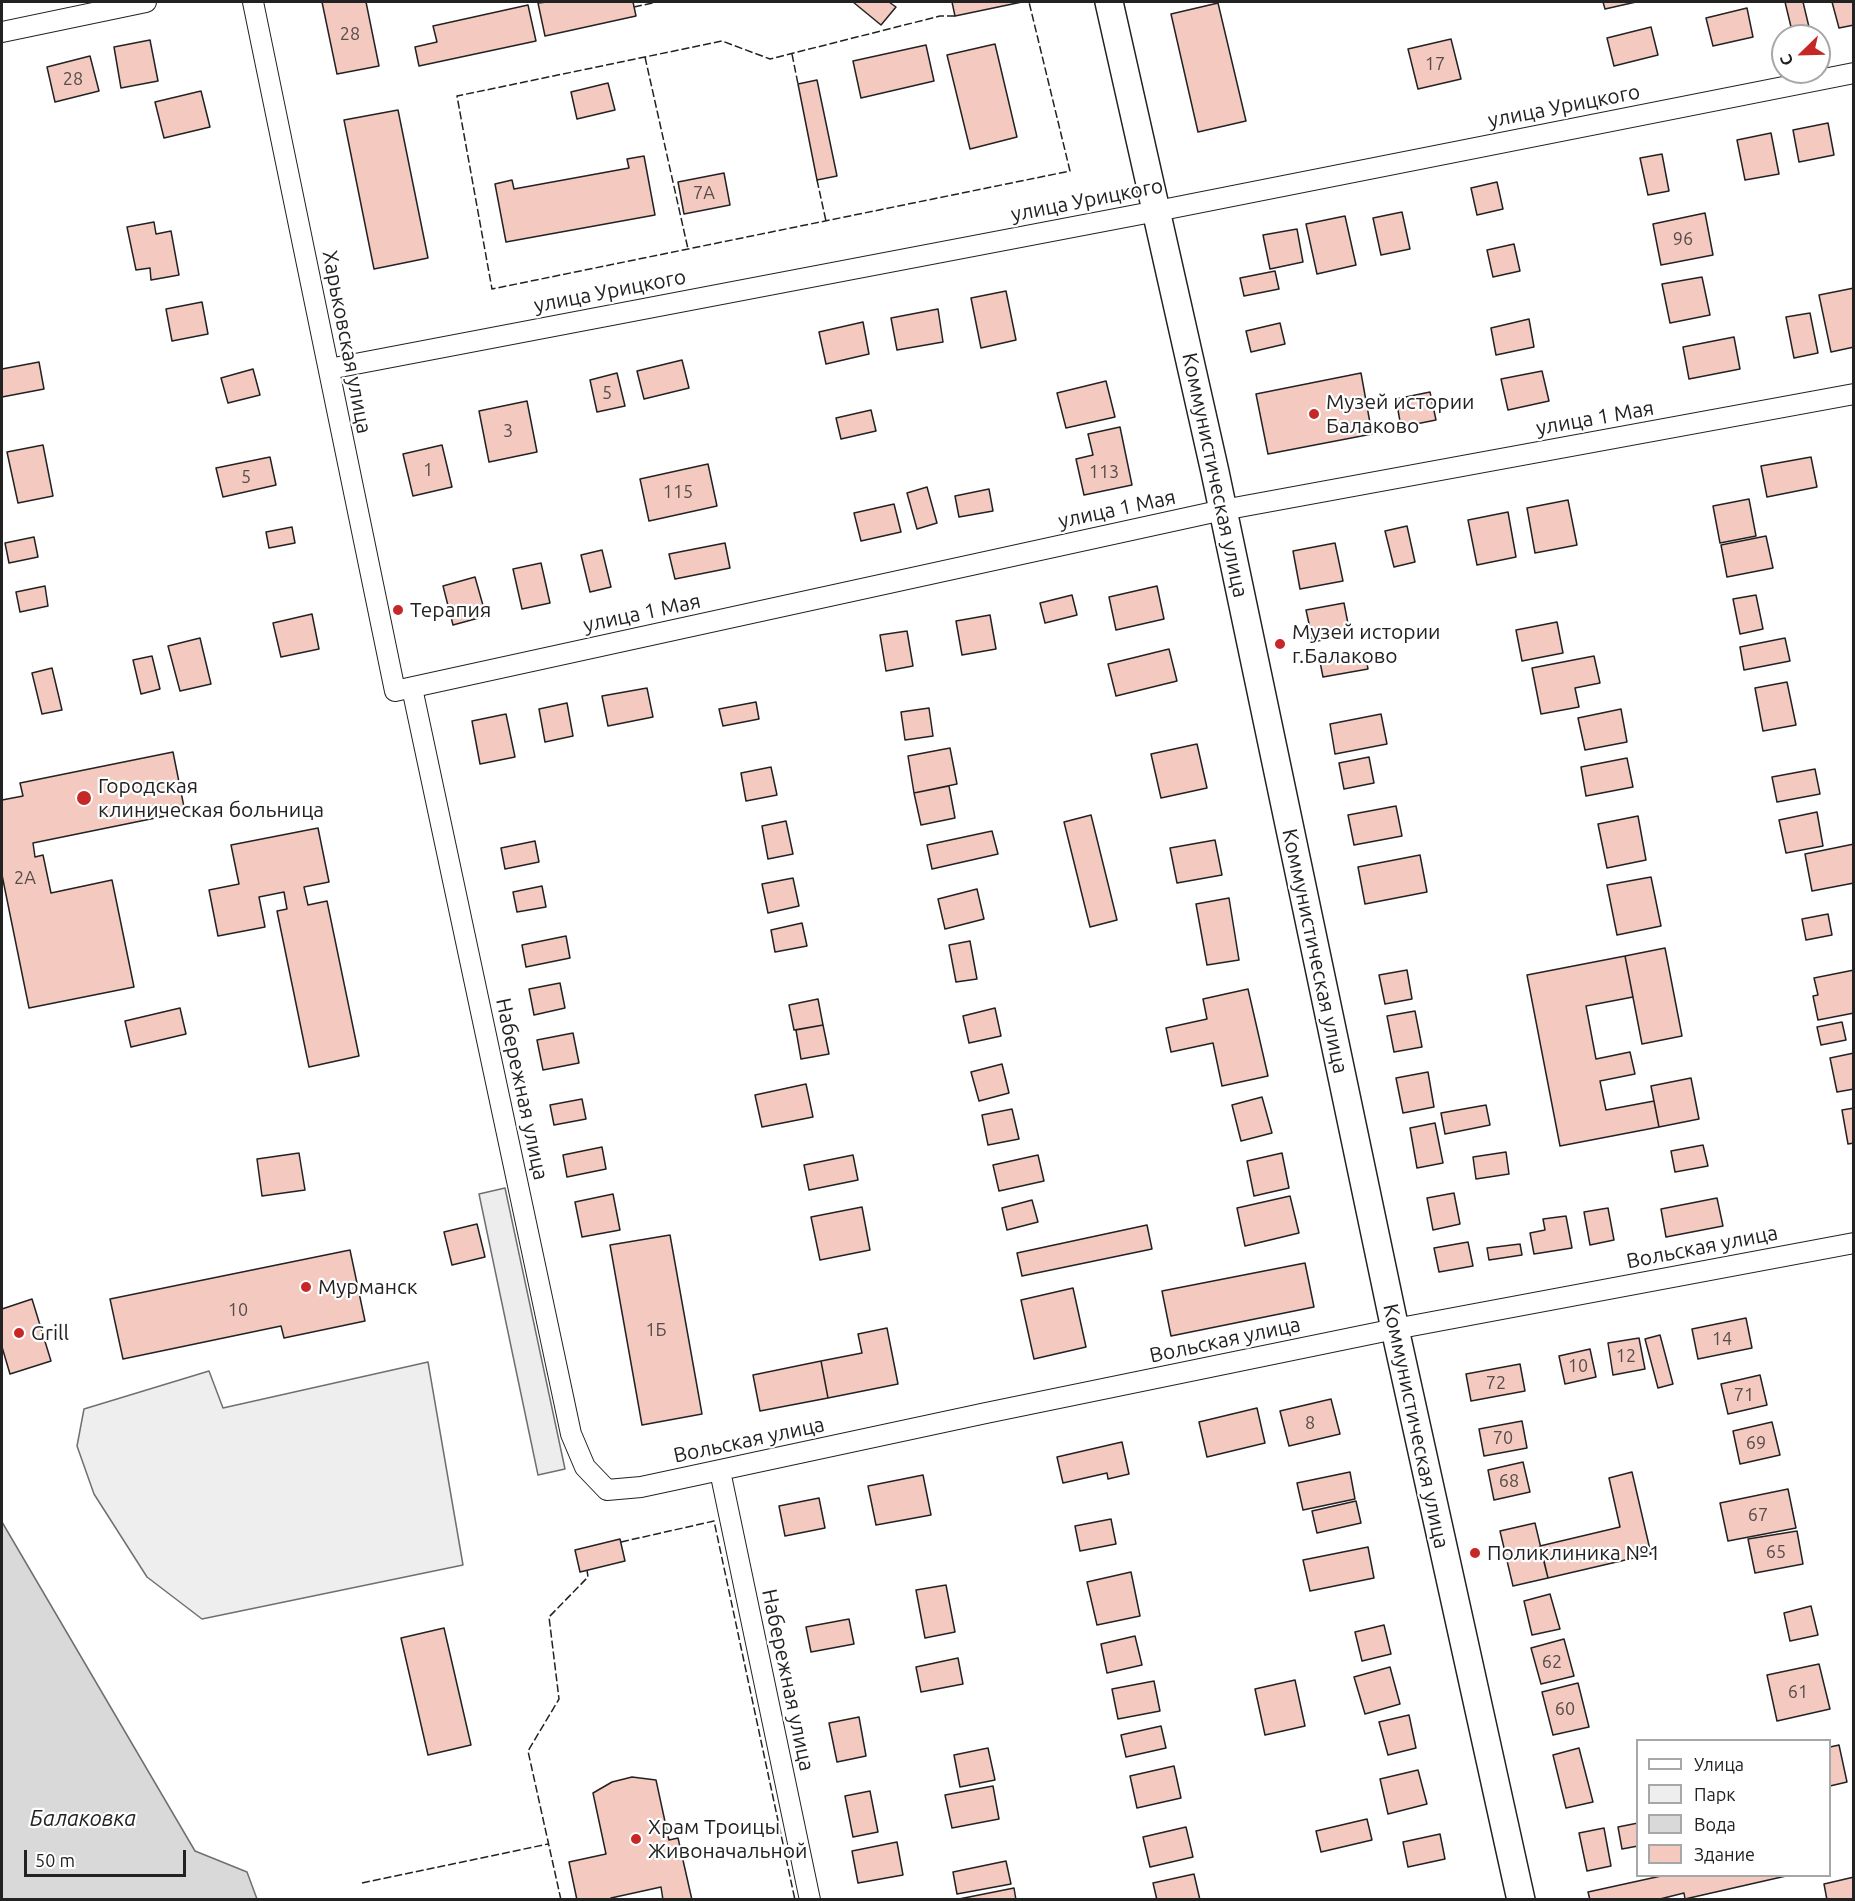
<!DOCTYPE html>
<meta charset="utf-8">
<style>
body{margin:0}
#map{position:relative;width:1855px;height:1901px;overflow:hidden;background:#fff;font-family:Ubuntu,sans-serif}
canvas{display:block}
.frame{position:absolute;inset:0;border:3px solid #222;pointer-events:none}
.legend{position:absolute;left:1636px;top:1739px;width:195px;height:138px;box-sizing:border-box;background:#fff;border:2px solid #a7a7a7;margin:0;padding:8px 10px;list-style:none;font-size:18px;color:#222}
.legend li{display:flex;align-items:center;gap:12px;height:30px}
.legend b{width:30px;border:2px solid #a7a7a7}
.north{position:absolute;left:1771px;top:24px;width:60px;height:60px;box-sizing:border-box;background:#fff;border:2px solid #a7a7a7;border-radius:50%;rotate:247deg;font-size:16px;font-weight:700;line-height:24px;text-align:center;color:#222}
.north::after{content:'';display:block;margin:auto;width:21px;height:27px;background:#c62828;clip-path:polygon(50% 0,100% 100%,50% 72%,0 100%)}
.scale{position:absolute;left:24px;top:1850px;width:162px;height:27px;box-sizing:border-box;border:3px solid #222;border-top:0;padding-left:8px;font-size:18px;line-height:21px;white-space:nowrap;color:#222;-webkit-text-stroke:4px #fff;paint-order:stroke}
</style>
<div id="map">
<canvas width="1855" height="1901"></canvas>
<div class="frame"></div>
<ul class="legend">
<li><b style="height:8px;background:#fff"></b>Улица</li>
<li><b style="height:16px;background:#eee"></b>Парк</li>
<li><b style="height:16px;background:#d9d9d9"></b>Вода</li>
<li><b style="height:16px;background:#f3c9c0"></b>Здание</li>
</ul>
<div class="north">С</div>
<div class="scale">50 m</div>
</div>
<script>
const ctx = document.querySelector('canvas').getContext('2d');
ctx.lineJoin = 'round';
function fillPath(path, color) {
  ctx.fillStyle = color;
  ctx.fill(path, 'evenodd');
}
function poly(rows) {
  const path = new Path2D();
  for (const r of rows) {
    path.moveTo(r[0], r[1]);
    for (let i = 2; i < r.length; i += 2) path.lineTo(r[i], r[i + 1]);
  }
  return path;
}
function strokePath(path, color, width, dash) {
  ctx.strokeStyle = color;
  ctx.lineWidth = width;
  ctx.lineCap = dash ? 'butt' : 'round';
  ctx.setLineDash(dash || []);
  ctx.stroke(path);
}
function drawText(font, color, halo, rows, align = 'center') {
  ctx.font = font + ' Ubuntu,sans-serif';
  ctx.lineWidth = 4.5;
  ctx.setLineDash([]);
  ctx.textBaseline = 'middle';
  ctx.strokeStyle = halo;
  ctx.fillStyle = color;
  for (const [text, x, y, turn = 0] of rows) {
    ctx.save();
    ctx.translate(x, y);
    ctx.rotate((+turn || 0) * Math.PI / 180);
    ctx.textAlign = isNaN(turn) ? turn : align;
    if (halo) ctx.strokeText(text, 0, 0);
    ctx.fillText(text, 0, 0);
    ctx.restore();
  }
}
const green = poly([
 [428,1362,463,1565,202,1619,147,1577,94,1494,77,1446,84,1409,209,1371,223,1408,428,1362]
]);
const parking = poly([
 [505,1188,565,1469,538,1475,479,1194,505,1188]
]);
const water = poly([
 [2,1522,195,1851,247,1872,257,1899,2,1899,2,1522]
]);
const building = poly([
 [322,2,366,2,379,66,337,74,322,2],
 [547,2,633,2,636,16,545,36,538,3,547,2],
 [853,2,889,2,896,7,881,25,853,2],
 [952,2,1022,2,955,16,952,2],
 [1603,2,1636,2,1605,9,1603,2],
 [1785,2,1803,2,1809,27,1792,31,1785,2],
 [1832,2,1854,2,1854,25,1839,28,1832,2],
 [1218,3,1246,121,1198,132,1171,14,1218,3],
 [528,5,536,41,419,66,415,47,437,42,433,26,528,5],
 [1747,8,1753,37,1713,46,1706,18,1747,8],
 [1651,27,1658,55,1614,66,1607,38,1651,27],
 [1451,39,1461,79,1418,89,1408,49,1451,39],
 [150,40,158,81,121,88,114,47,150,40],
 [995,44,1017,137,970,149,947,55,995,44],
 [926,45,934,81,861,98,853,61,926,45],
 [90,56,99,91,55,102,47,67,90,56],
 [817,80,837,176,817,180,798,84,817,80],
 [608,83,615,110,577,119,571,92,608,83],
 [201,91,210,127,164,138,155,102,201,91],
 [398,110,428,258,374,269,344,120,398,110],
 [1828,123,1834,155,1799,162,1793,130,1828,123],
 [1771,133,1779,174,1745,180,1737,140,1771,133],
 [1662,154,1669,191,1648,195,1640,158,1662,154],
 [644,156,655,215,506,242,495,184,512,180,514,189,629,168,627,159,644,156],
 [724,173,730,205,684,214,678,182,724,173],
 [1497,182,1503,209,1477,215,1471,188,1497,182],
 [1402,212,1410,249,1381,255,1373,218,1402,212],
 [1705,213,1713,255,1661,265,1653,224,1705,213],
 [1345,216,1356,265,1317,274,1306,224,1345,216],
 [154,222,156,234,171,231,179,275,151,280,150,268,136,270,127,227,154,222],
 [1297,229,1303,262,1270,269,1263,235,1297,229],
 [1514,244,1520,271,1493,277,1487,250,1514,244],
 [1275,271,1279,289,1244,296,1240,278,1275,271],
 [1702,277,1710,315,1670,323,1662,284,1702,277],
 [1854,288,1854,347,1831,352,1819,295,1854,288],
 [1006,291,1016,340,981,348,971,298,1006,291],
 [202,302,208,334,172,341,166,309,202,302],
 [938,309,943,342,897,350,891,318,938,309],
 [1810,313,1818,353,1794,358,1786,317,1810,313],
 [1529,319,1534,347,1496,355,1491,328,1529,319],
 [863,322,869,354,826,364,819,332,863,322],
 [1280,323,1285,344,1251,352,1246,331,1280,323],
 [1734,337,1740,369,1689,379,1683,347,1734,337],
 [682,360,689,388,644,399,637,371,682,360],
 [39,362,44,389,2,397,2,369,39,362],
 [253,369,260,395,228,403,221,378,253,369],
 [1542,371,1549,401,1508,410,1501,379,1542,371],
 [617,373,625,406,597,412,590,380,617,373],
 [1361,373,1372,434,1268,454,1256,394,1361,373],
 [1106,381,1115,417,1066,428,1057,393,1106,381],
 [1430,392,1436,420,1401,427,1396,399,1430,392],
 [527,401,537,452,489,462,479,411,527,401],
 [871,410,876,431,841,439,836,418,871,410],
 [1120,427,1132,485,1084,495,1076,459,1093,455,1088,434,1120,427],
 [43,445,53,496,18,503,7,452,43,445],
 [442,445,452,487,413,496,403,454,442,445],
 [270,457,276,485,223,497,216,468,270,457],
 [1811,457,1817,487,1767,497,1761,466,1811,457],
 [708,464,717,506,649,521,640,479,708,464],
 [927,487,937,523,917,529,907,493,927,487],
 [989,489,993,511,959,517,955,496,989,489],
 [1749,499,1756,536,1720,543,1713,506,1749,499],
 [1568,500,1577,545,1535,553,1527,508,1568,500],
 [894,504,901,532,861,541,854,513,894,504],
 [1508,512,1516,557,1477,565,1468,520,1508,512],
 [1407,526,1415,562,1394,567,1385,531,1407,526],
 [292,527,295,543,269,548,266,532,292,527],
 [1766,536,1773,568,1727,577,1721,545,1766,536],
 [34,537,38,557,9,563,5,543,34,537],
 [725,543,730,568,675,579,669,554,725,543],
 [1335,543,1343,581,1300,589,1293,551,1335,543],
 [602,550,611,587,590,592,581,555,602,550],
 [541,563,550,603,522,609,513,569,541,563],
 [475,577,486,616,453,625,443,586,475,577],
 [45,586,48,606,20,612,16,592,45,586],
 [1157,586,1164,619,1116,630,1109,597,1157,586],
 [1072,595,1077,615,1045,623,1040,603,1072,595],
 [1756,595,1763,629,1740,634,1733,599,1756,595],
 [1344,603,1350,634,1313,642,1306,610,1344,603],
 [312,614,319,649,281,657,273,623,312,614],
 [990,615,996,649,962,655,956,621,990,615],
 [1557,622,1563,653,1522,661,1516,630,1557,622],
 [907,631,913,666,886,671,880,635,907,631],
 [200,638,211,684,180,691,168,646,200,638],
 [1785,638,1790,661,1744,670,1740,647,1785,638],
 [1169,649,1177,681,1116,696,1108,664,1169,649],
 [1365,654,1368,669,1323,677,1320,662,1365,654],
 [152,656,160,689,141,694,133,660,152,656],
 [1594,656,1600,683,1575,688,1579,707,1541,714,1532,668,1594,656],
 [52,668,62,710,42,714,32,673,52,668],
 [1787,682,1796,725,1763,731,1755,688,1787,682],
 [647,688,653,717,608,726,602,696,647,688],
 [756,702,759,719,723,726,719,709,756,702],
 [567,703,573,736,545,742,539,709,567,703],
 [929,708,933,736,905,740,901,712,929,708],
 [1621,709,1627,742,1585,750,1578,718,1621,709],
 [506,714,515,757,480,764,472,721,506,714],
 [1381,714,1387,744,1335,754,1330,724,1381,714],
 [1197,744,1207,788,1161,798,1151,754,1197,744],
 [950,748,957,784,914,793,908,756,950,748],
 [173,752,185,812,33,843,35,857,43,855,51,893,112,880,134,987,29,1008,2,875,2,800,23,796,20,783,173,752],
 [1369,757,1374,783,1344,789,1339,763,1369,757],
 [1627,758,1633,787,1586,796,1581,767,1627,758],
 [771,767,777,795,746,801,741,773,771,767],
 [1815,769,1820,794,1777,802,1772,777,1815,769],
 [949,786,955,818,921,825,914,793,949,786],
 [1396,806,1402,836,1354,845,1348,815,1396,806],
 [1817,812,1823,846,1786,853,1779,820,1817,812],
 [1091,815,1117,920,1090,927,1064,822,1091,815],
 [1638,816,1646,860,1607,868,1598,824,1638,816],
 [786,821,793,854,768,859,762,826,786,821],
 [318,828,329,882,304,887,308,905,327,901,359,1056,309,1067,277,911,287,909,284,892,259,897,265,927,218,936,209,890,239,884,231,845,318,828],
 [992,831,998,854,932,869,927,845,992,831],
 [1215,840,1222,875,1177,883,1170,848,1215,840],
 [535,841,539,862,505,869,501,848,535,841],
 [1854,844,1854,883,1812,891,1805,854,1854,844],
 [1420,855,1427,892,1365,904,1358,867,1420,855],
 [1651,877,1661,926,1617,935,1607,885,1651,877],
 [793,878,799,906,768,913,762,884,793,878],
 [542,886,546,907,517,912,513,892,542,886],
 [977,889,984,919,945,929,938,899,977,889],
 [1229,898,1239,960,1207,965,1196,904,1229,898],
 [1828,914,1832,935,1806,940,1802,919,1828,914],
 [802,923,807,946,775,952,771,930,802,923],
 [566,936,570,958,526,967,522,945,566,936],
 [970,941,977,979,956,982,949,945,970,941],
 [1665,948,1682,1036,1642,1044,1625,956,1665,948],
 [1625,956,1633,997,1586,1006,1596,1059,1630,1052,1635,1074,1600,1081,1606,1110,1654,1101,1659,1127,1560,1146,1527,975,1625,956],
 [1407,970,1412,999,1385,1004,1379,975,1407,970],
 [1854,970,1854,1013,1818,1020,1813,996,1818,995,1814,978,1854,970],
 [560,983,565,1008,534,1015,529,989,560,983],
 [1248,989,1268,1076,1222,1086,1213,1043,1171,1052,1166,1028,1207,1019,1203,999,1248,989],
 [818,999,823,1025,794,1030,789,1005,818,999],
 [180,1008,186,1034,131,1047,125,1021,180,1008],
 [995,1008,1001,1036,969,1043,963,1016,995,1008],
 [1415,1011,1422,1047,1394,1052,1387,1016,1415,1011],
 [1842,1022,1846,1040,1821,1045,1817,1027,1842,1022],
 [823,1025,829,1054,801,1059,796,1030,823,1025],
 [573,1033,579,1063,543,1070,537,1040,573,1033],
 [1854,1053,1854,1089,1837,1092,1830,1058,1854,1053],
 [1002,1064,1009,1093,979,1101,971,1072,1002,1064],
 [1428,1072,1434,1107,1403,1113,1396,1078,1428,1072],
 [1691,1078,1699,1119,1659,1127,1651,1086,1691,1078],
 [806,1084,813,1117,762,1127,755,1095,806,1084],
 [1262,1097,1272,1133,1241,1141,1232,1105,1262,1097],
 [582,1099,586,1119,554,1125,550,1105,582,1099],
 [1486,1105,1490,1125,1445,1134,1441,1113,1486,1105],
 [1854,1108,1854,1143,1848,1144,1842,1110,1854,1108],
 [1012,1109,1019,1139,988,1145,982,1115,1012,1109],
 [1435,1123,1443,1163,1417,1168,1410,1128,1435,1123],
 [1703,1145,1708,1166,1675,1172,1671,1151,1703,1145],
 [602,1147,606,1169,567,1177,563,1155,602,1147],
 [1506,1152,1509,1174,1476,1179,1473,1157,1506,1152],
 [299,1153,305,1190,262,1196,257,1159,299,1153],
 [1282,1153,1289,1188,1254,1196,1247,1161,1282,1153],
 [853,1155,858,1180,809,1190,804,1165,853,1155],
 [1038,1155,1044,1181,999,1191,993,1165,1038,1155],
 [1454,1193,1460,1224,1433,1230,1427,1198,1454,1193],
 [613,1194,620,1230,582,1237,575,1202,613,1194],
 [1290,1196,1299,1233,1245,1246,1237,1208,1290,1196],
 [1717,1198,1723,1226,1666,1237,1661,1209,1717,1198],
 [1032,1200,1038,1222,1007,1230,1002,1208,1032,1200],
 [862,1207,870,1250,820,1260,811,1217,862,1207],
 [1608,1208,1614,1240,1590,1245,1584,1212,1608,1208],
 [1566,1216,1572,1248,1534,1254,1530,1233,1545,1230,1543,1219,1566,1216],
 [477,1224,485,1257,452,1265,444,1232,477,1224],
 [1147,1225,1152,1249,1022,1276,1017,1253,1147,1225],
 [670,1235,702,1414,642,1425,610,1245,670,1235],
 [1468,1242,1473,1266,1439,1272,1434,1248,1468,1242],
 [1520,1244,1522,1255,1489,1260,1487,1248,1520,1244],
 [350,1250,365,1321,284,1338,281,1326,123,1359,110,1299,350,1250],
 [1305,1263,1314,1307,1171,1336,1162,1291,1305,1263],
 [1073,1288,1086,1347,1034,1359,1021,1300,1073,1288],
 [32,1299,51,1361,10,1374,2,1347,2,1309,32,1299],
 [1746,1318,1752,1348,1698,1359,1692,1329,1746,1318],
 [887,1328,898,1384,828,1398,821,1361,862,1353,858,1334,887,1328],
 [1660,1335,1673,1384,1658,1388,1645,1339,1660,1335],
 [1639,1338,1645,1369,1613,1375,1608,1343,1639,1338],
 [1590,1349,1596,1377,1565,1384,1559,1356,1590,1349],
 [821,1361,828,1398,760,1411,753,1375,821,1361],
 [1520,1364,1525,1391,1471,1401,1466,1374,1520,1364],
 [1760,1375,1767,1405,1728,1414,1721,1384,1760,1375],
 [1331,1399,1340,1434,1289,1446,1280,1411,1331,1399],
 [1257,1408,1265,1443,1207,1457,1199,1422,1257,1408],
 [1522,1421,1527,1448,1484,1456,1479,1429,1522,1421],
 [1772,1422,1780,1455,1740,1464,1733,1431,1772,1422],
 [1122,1442,1129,1474,1108,1479,1107,1473,1063,1483,1057,1457,1122,1442],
 [1523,1462,1530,1492,1494,1500,1488,1470,1523,1462],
 [1350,1472,1355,1499,1303,1510,1297,1483,1350,1472],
 [1632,1472,1651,1554,1548,1578,1540,1546,1620,1527,1609,1478,1632,1472],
 [923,1475,931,1515,876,1525,868,1486,923,1475],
 [1788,1489,1796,1528,1728,1541,1720,1503,1788,1489],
 [819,1498,825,1528,785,1536,779,1506,819,1498],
 [1356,1501,1361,1523,1317,1533,1312,1511,1356,1501],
 [1111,1519,1116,1544,1080,1551,1075,1526,1111,1519],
 [1535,1523,1548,1578,1513,1586,1500,1531,1535,1523],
 [1797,1531,1803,1564,1755,1573,1748,1539,1797,1531],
 [620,1539,625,1561,580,1572,575,1550,620,1539],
 [1368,1547,1374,1578,1310,1591,1303,1560,1368,1547],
 [1131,1572,1140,1616,1097,1625,1087,1582,1131,1572],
 [946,1585,955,1632,925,1638,916,1590,946,1585],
 [1550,1594,1560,1629,1532,1635,1524,1601,1550,1594],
 [1811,1606,1818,1635,1790,1641,1784,1613,1811,1606],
 [849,1619,854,1644,811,1652,806,1627,849,1619],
 [1384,1625,1391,1654,1362,1661,1355,1632,1384,1625],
 [444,1628,471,1745,428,1755,401,1638,444,1628],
 [1135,1636,1142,1665,1107,1673,1101,1644,1135,1636],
 [1564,1639,1574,1676,1541,1684,1531,1648,1564,1639],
 [958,1658,963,1684,921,1692,916,1667,958,1658],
 [1819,1664,1830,1709,1777,1721,1767,1675,1819,1664],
 [1390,1667,1400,1704,1365,1714,1354,1677,1390,1667],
 [1295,1680,1305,1726,1265,1735,1255,1689,1295,1680],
 [1154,1681,1160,1711,1118,1719,1112,1689,1154,1681],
 [1578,1683,1589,1727,1553,1735,1542,1692,1578,1683],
 [1409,1715,1416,1748,1388,1755,1379,1722,1409,1715],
 [859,1717,866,1756,837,1762,829,1723,859,1717],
 [1161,1726,1166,1748,1126,1757,1121,1735,1161,1726],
 [1839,1745,1847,1782,1830,1786,1830,1747,1839,1745],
 [988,1748,995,1780,960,1787,954,1755,988,1748],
 [1579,1748,1593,1802,1566,1808,1553,1755,1579,1748],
 [1174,1766,1181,1798,1137,1808,1130,1776,1174,1766],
 [1418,1770,1427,1804,1388,1814,1380,1779,1418,1770],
 [632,1777,656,1780,669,1840,678,1838,692,1900,663,1900,661,1887,611,1898,612,1900,577,1900,569,1862,606,1854,593,1793,612,1782,632,1777],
 [993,1786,999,1819,952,1828,945,1795,993,1786],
 [870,1791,878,1832,853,1837,845,1796,870,1791],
 [1367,1819,1372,1840,1321,1852,1316,1831,1367,1819],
 [1638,1823,1638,1846,1622,1849,1618,1827,1638,1823],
 [1186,1827,1193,1857,1150,1867,1143,1837,1186,1827],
 [1604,1828,1611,1866,1587,1871,1579,1833,1604,1828],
 [1440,1834,1445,1859,1408,1867,1403,1842,1440,1834],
 [897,1842,903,1875,858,1883,852,1851,897,1842],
 [1006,1861,1011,1884,957,1894,953,1872,1006,1861],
 [1194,1874,1200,1900,1157,1900,1153,1883,1194,1874],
 [1661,1876,1786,1876,1685,1899,1684,1893,1656,1900,1590,1900,1588,1892,1661,1876],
 [1854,1877,1854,1900,1827,1900,1824,1884,1854,1877],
 [1014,1888,1016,1900,959,1900,959,1899,1014,1888]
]);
const street = poly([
 [253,2,395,691,1223,510,1854,394],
 [2,32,146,2],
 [329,369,1157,211,1854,73],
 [412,688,571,1434,585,1467,607,1490,641,1487,986,1413,1395,1329,1854,1243],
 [720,1471,810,1900]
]);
const secondary = poly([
 [1109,2,1215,472,1395,1329,1521,1900]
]);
const fence = poly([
 [634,7,657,2],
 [955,16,940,16,770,59,722,41,457,96,492,289,1070,171,1029,2],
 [792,54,798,84],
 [645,57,688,249],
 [817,180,826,221],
 [621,1542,714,1521,795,1900],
 [362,1883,548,1844],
 [561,1900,528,1751,559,1699,549,1617,588,1577,587,1570]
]);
const markers = [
 [1314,414,6,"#c62828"],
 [398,610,6,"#c62828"],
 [1280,644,6,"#c62828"],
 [84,798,8,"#c62828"],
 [306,1287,6,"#c62828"],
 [19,1333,6,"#c62828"],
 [1475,1553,6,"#c62828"],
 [636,1839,6,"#c62828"]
];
const numberNames = [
 ["28",350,34],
 ["17",1435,64],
 ["28",73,79],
 ["7А",704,193],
 ["96",1683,239],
 ["5",607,393],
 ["3",508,431],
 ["1",428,470],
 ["113",1104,472],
 ["5",246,477],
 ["115",678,492],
 ["2А",25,878],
 ["10",238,1310],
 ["1Б",656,1330],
 ["14",1722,1339],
 ["12",1626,1356],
 ["10",1578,1366],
 ["72",1496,1383],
 ["71",1744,1395],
 ["8",1310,1423],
 ["70",1503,1438],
 ["69",1756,1443],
 ["68",1509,1481],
 ["67",1758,1515],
 ["65",1776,1552],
 ["62",1552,1662],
 ["61",1798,1692],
 ["60",1565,1709]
];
const streetNames = [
 ["улица Урицкого",1564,106,-11],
 ["улица Урицкого",1087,200,-11],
 ["улица Урицкого",610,291,-11],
 ["Харьковская улица",347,342,79],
 ["улица 1 Мая",1595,418,-10],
 ["Коммунистическая улица",1215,475,78],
 ["улица 1 Мая",1117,509,-12],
 ["улица 1 Мая",642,613,-12],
 ["Коммунистическая улица",1315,951,78],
 ["Набережная улица",522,1089,78],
 ["Вольская улица",1702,1247,-11],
 ["Вольская улица",1225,1340,-12],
 ["Коммунистическая улица",1416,1426,78],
 ["Вольская улица",749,1440,-12],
 ["Набережная улица",788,1680,78]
];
const poiNames = [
 ["Музей истории",1326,402],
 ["Балаково",1326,426],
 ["Терапия",410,610],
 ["Музей истории",1292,632],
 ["г.Балаково",1292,656],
 ["Городская",98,786],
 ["клиническая больница",98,810],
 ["Мурманск",318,1287],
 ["Grill",31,1333],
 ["Поликлиника №1",1487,1553],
 ["Храм Троицы",648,1827],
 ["Живоначальной",648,1851]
];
const waterNames = [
 ["Балаковка",83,1819]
];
fillPath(green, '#eee');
strokePath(green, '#6f6f6f', 1.5);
fillPath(parking, '#ededed');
strokePath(parking, '#6f6f6f', 1.5);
fillPath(water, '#d9d9d9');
strokePath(water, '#6f6f6f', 1.5);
fillPath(building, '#f3c9c0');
strokePath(building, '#222', 1.5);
strokePath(street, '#222', 22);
strokePath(secondary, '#222', 30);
strokePath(street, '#fff', 20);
strokePath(secondary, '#fff', 27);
strokePath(fence, '#222', 1.5, [8, 3]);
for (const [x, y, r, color] of markers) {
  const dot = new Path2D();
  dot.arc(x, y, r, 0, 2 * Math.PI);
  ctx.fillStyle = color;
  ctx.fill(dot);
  strokePath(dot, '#fff', 2);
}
drawText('18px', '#564c4a', null, numberNames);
drawText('21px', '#222', '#fff', streetNames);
drawText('21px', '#222', '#fff', poiNames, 'left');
drawText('italic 22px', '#222', '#fff', waterNames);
</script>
